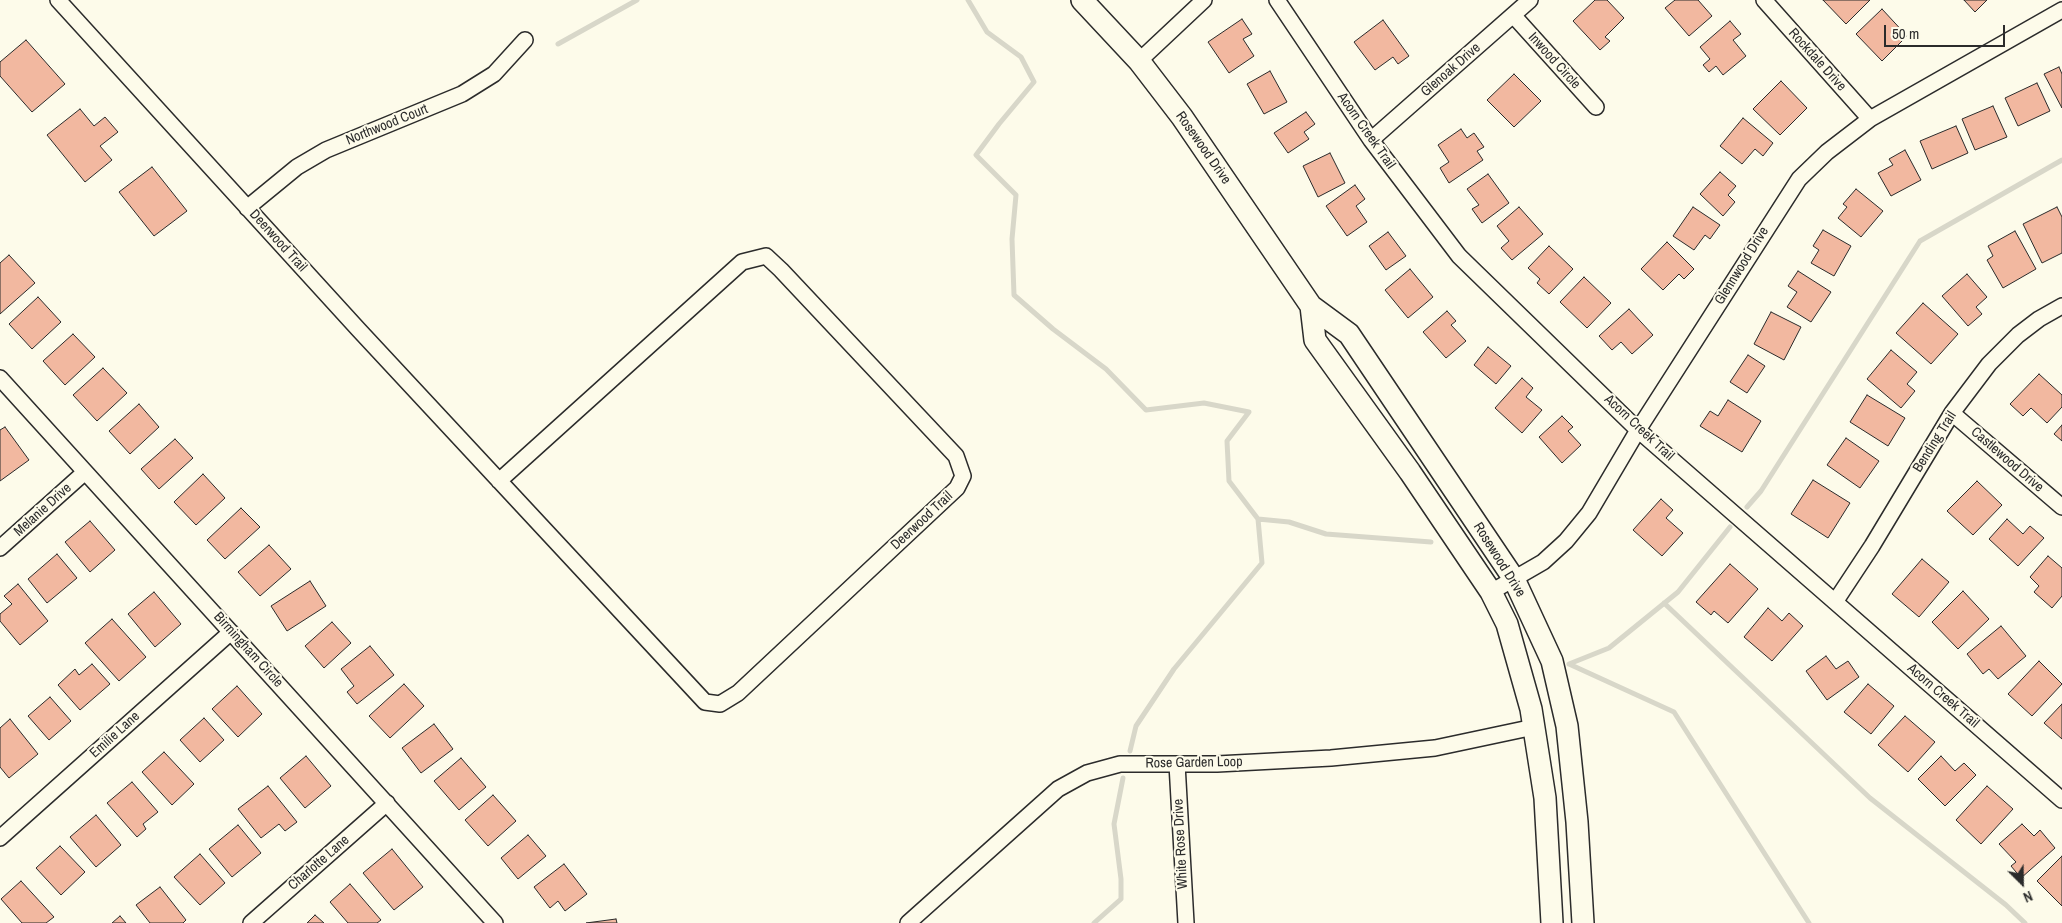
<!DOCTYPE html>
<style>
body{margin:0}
#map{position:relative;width:2062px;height:923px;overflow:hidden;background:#fdfbea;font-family:"Archivo Narrow",sans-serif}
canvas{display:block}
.north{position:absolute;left:1997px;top:858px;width:50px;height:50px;-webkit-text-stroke:4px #fdfbea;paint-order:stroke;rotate:157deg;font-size:14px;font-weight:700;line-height:20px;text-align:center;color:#2b2b2b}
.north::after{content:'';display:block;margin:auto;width:18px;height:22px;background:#2b2b2b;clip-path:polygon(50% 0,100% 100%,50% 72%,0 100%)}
.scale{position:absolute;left:1884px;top:25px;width:121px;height:22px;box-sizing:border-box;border:2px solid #2b2b2b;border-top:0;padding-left:6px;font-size:15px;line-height:18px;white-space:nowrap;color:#2b2b2b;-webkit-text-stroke:4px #fdfbea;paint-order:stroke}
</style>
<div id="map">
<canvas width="2062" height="923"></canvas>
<div class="north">N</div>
<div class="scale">50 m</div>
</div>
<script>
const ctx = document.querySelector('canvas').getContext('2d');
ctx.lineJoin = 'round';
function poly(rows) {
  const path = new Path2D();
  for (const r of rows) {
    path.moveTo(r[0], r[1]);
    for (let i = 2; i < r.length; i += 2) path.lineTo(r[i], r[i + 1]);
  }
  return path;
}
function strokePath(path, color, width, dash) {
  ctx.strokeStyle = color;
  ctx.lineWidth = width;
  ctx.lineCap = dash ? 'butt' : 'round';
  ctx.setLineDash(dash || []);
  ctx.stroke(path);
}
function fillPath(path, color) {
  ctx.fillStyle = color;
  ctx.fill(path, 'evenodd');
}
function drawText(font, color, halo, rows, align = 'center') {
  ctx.font = font + ' "Archivo Narrow",sans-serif';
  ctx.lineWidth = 4;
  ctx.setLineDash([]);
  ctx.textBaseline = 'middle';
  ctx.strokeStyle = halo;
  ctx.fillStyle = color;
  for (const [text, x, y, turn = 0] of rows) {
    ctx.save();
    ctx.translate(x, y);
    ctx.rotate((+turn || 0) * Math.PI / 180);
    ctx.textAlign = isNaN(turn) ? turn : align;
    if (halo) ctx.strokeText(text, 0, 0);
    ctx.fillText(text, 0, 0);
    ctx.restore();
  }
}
const stream = poly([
 [968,0,987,32,1021,57,1034,82,999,124,976,155,1016,195,1012,239,1014,295,1053,329,1106,369,1146,410,1204,403,1249,412,1227,441,1229,481,1258,519,1289,522,1326,534,1431,542],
 [558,44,637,0],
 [1747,507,1761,491,1920,241,2062,160],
 [1664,603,1870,798,2006,905,2025,923],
 [1569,664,1674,712,1809,923],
 [1569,664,1609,648,1678,592,1730,527],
 [1130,751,1136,726,1174,669,1262,563,1258,519],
 [1094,923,1121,899,1121,879,1114,824,1123,778]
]);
const building = poly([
 [1595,0,1607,0,1624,18,1605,37,1610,41,1600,50,1573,21,1595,0],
 [1675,0,1698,0,1712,16,1689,36,1665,8,1675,0],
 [1823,0,1870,0,1846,24,1823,0],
 [1964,0,1987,0,1975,12,1964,0],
 [1882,9,1907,36,1882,61,1856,34,1882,9],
 [1242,19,1252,34,1243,39,1254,56,1229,73,1208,42,1242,19],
 [1383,20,1409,56,1398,64,1393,57,1375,70,1354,42,1383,20],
 [1730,21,1741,34,1733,40,1746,56,1723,75,1716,66,1709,72,1703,65,1710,59,1700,47,1730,21],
 [26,40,65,84,32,112,0,76,0,62,26,40],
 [2059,67,2062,74,2062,108,2044,74,2059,67],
 [1270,71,1287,102,1264,114,1247,84,1270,71],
 [1514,74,1541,101,1514,127,1487,100,1514,74],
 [1781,81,1807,108,1780,135,1753,109,1781,81],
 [2037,83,2050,111,2018,126,2005,98,2037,83],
 [1993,106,2007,137,1975,150,1962,119,1993,106],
 [80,109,94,126,105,117,118,132,100,146,112,160,85,182,47,135,80,109],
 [1306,112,1315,124,1304,132,1309,139,1288,153,1274,133,1306,112],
 [1743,118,1773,143,1763,156,1755,149,1742,164,1720,146,1743,118],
 [1956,126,1968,153,1932,169,1920,141,1956,126],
 [1461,129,1467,138,1474,133,1484,147,1477,151,1483,160,1449,183,1440,168,1449,162,1438,145,1461,129],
 [1905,150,1921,180,1891,196,1878,173,1893,165,1889,159,1905,150],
 [1330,153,1345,183,1318,197,1303,166,1330,153],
 [152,167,187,211,154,236,119,192,152,167],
 [1720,172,1736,186,1728,195,1735,202,1723,216,1700,194,1720,172],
 [1488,174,1509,203,1482,223,1472,209,1479,205,1467,189,1488,174],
 [1355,185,1365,199,1356,206,1367,222,1347,236,1326,206,1355,185],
 [1856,189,1883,211,1861,237,1838,218,1847,207,1843,204,1856,189],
 [1519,207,1543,234,1512,260,1501,248,1509,241,1497,226,1519,207],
 [1693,207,1720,225,1710,239,1705,235,1694,250,1673,236,1693,207],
 [2057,207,2062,217,2062,253,2042,263,2023,224,2057,207],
 [1823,230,1851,246,1834,276,1811,263,1819,250,1813,246,1823,230],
 [2015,231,2036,269,2003,288,1987,260,1993,256,1988,246,2015,231],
 [1388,232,1406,256,1386,270,1369,246,1388,232],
 [1667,242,1694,269,1684,279,1679,274,1663,290,1641,269,1667,242],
 [1549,246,1573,269,1549,294,1537,283,1540,279,1528,268,1549,246],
 [9,255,35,283,0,314,0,263,9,255],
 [1410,269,1433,297,1408,318,1385,290,1410,269],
 [1798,271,1831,292,1811,322,1787,307,1797,292,1788,286,1798,271],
 [1967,274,1987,297,1976,307,1982,314,1968,326,1942,296,1967,274],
 [1584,277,1611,303,1587,328,1560,302,1584,277],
 [38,297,61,322,32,349,9,324,38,297],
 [1923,303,1958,334,1931,364,1896,333,1923,303],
 [1629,309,1653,335,1632,354,1621,342,1612,350,1599,336,1629,309],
 [1447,311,1456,321,1451,325,1466,341,1446,358,1423,332,1447,311],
 [1771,312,1801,327,1784,360,1754,344,1771,312],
 [73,334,95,357,65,385,43,361,73,334],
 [1488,347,1511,366,1496,384,1474,365,1488,347],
 [1891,350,1917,372,1907,384,1915,391,1901,408,1867,379,1891,350],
 [1748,355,1765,366,1747,393,1730,382,1748,355],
 [103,368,127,393,97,421,73,395,103,368],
 [2039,374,2062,395,2062,407,2047,423,2031,408,2023,416,2010,404,2039,374],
 [1522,378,1533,388,1526,397,1542,410,1522,433,1495,408,1522,378],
 [1867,395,1905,418,1888,446,1850,422,1867,395],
 [1728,400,1761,421,1742,452,1700,426,1710,411,1718,416,1728,400],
 [139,404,159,427,130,454,109,431,139,404],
 [1562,416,1573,427,1568,431,1581,445,1562,463,1539,437,1562,416],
 [2062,425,2062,441,2054,434,2062,425],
 [5,427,29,460,0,481,0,430,5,427],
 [1846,438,1879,461,1860,488,1827,465,1846,438],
 [175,439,193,458,159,489,141,469,175,439],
 [203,474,225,498,196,525,174,502,203,474],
 [1813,480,1850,503,1828,538,1791,514,1813,480],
 [1977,481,2002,505,1973,535,1947,511,1977,481],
 [1661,499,1673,510,1666,518,1683,533,1662,556,1633,530,1661,499],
 [241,508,260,527,225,559,207,540,241,508],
 [2007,519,2023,534,2030,526,2044,538,2018,566,1989,539,2007,519],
 [90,521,115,550,90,572,65,542,90,521],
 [269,545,291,569,260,596,238,572,269,545],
 [57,554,77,578,47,603,28,579,57,554],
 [2048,556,2062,568,2062,596,2052,608,2034,592,2039,586,2030,577,2048,556],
 [1922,559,1949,582,1919,617,1892,594,1922,559],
 [1730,564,1758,589,1728,623,1714,611,1711,615,1696,602,1730,564],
 [310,581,326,606,287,631,271,606,310,581],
 [18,584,48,621,20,645,0,621,0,614,12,604,4,596,18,584],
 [1963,591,1989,619,1958,649,1932,622,1963,591],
 [154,592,181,624,155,647,128,614,154,592],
 [1768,608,1782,621,1789,613,1803,626,1772,661,1744,637,1768,608],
 [112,619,146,657,119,681,85,643,112,619],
 [332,622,351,643,324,668,305,646,332,622],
 [2001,626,2026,656,1998,679,1989,669,1983,674,1967,654,2001,626],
 [370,646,394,675,357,704,347,692,354,686,341,669,370,646],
 [1826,656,1836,669,1848,661,1859,677,1827,700,1806,671,1826,656],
 [2039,661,2062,684,2032,716,2008,694,2039,661],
 [92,664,110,684,80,710,58,685,75,669,79,675,92,664],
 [404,684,424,706,390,738,369,716,404,684],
 [1868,684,1894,706,1871,734,1844,712,1868,684],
 [237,686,262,714,238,737,212,709,237,686],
 [50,697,71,721,49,740,28,716,50,697],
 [2062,704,2062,739,2044,723,2062,704],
 [1905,716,1935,742,1908,772,1878,745,1905,716],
 [204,718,224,740,200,762,180,740,204,718],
 [10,719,38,754,9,778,0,767,0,728,10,719],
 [434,724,453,749,421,773,402,748,434,724],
 [164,752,194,784,172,805,142,772,164,752],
 [306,756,331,786,305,808,280,778,306,756],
 [1941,756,1955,771,1964,763,1976,775,1945,806,1918,779,1941,756],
 [461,758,486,787,459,810,434,781,461,758],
 [132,782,158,812,143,824,146,829,137,837,107,803,132,782],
 [268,786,297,822,285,831,279,824,261,838,238,809,268,786],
 [1987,786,2013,809,1981,844,1956,820,1987,786],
 [493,795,516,821,488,846,465,820,493,795],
 [96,815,121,845,96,867,70,837,96,815],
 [2022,824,2034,836,2040,830,2055,848,2021,878,2011,866,2016,862,1999,844,2022,824],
 [238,825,261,853,232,877,209,849,238,825],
 [528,835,546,856,518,879,501,858,528,835],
 [60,846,85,872,61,895,36,868,60,846],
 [392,849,423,887,394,910,363,873,392,849],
 [200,854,225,883,200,905,174,877,200,854],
 [2062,856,2062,906,2037,881,2062,856],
 [564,864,587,894,565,911,558,901,550,908,534,887,564,864],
 [21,881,54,917,46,923,22,923,1,899,21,881],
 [350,884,381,920,377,923,348,923,330,902,350,884],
 [160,887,186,920,183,923,150,923,136,905,160,887],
 [315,915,324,923,307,923,315,915],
 [120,916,126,923,112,923,120,916],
 [616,919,617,923,586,923,616,919]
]);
const minor = poly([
 [58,0,358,329,705,702,720,704,738,693,957,488,963,476,956,456,781,270,766,256,742,262,499,481],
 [1277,0,1371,140,1459,256,1638,430,2062,800],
 [1764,0,1870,119],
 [1513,15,1596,107],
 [1139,61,1204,0],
 [1371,140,1530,0],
 [247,208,297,167,326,150,462,94,494,74,525,40],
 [0,378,495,923],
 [1952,413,2062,507],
 [0,548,85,472],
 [1491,592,1543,562,1566,541,1589,513,1638,430,1799,179,1827,152,1870,119,2062,10],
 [1835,602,1872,546,1952,413,1989,364,2018,335,2039,319,2062,306],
 [1177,764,1186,923],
 [0,838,231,632],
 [251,923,387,803],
 [908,923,1058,789,1087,773,1120,764,1217,764,1331,758,1435,748,1534,727]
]);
const secondary = poly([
 [1082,0,1139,61,1182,117,1311,306,1349,334,1514,579,1552,661,1567,726,1577,822,1583,923],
 [1311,306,1315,340,1410,472,1491,592,1507,624,1531,709,1545,798,1552,923]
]);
const streetNames = [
 ["Rockdale Drive",1817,60,48],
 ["Inwood Circle",1554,61,48],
 ["Glenoak Drive",1451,70,-41],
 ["Northwood Court",387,125,-22],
 ["Acorn Creek Trail",1366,131,55],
 ["Rosewood Drive",1203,148,55],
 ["Deerwood Trail",278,241,48],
 ["Glennwood Drive",1742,266,-58],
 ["Acorn Creek Trail",1639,428,43],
 ["Bending Trail",1935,442,-58],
 ["Castlewood Drive",2007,460,41],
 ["Melanie Drive",43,510,-42],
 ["Deerwood Trail",922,521,-43],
 ["Rosewood Drive",1499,560,58],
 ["Birmingham Circle",248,650,48],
 ["Acorn Creek Trail",1943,696,41],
 ["Emilie Lane",115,735,-42],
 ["Rose Garden Loop",1194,763,-1],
 ["White Rose Drive",1181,844,-93],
 ["Charlotte Lane",319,863,-41]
];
strokePath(stream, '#d8d7c9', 5);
fillPath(building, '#f2b8a0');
strokePath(building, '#2b2b2b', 1);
strokePath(minor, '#2b2b2b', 18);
strokePath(secondary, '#2b2b2b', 24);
strokePath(minor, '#fdfbea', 15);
strokePath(secondary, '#fdfbea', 21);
drawText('14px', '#2b2b2b', '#fdfbea', streetNames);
</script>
